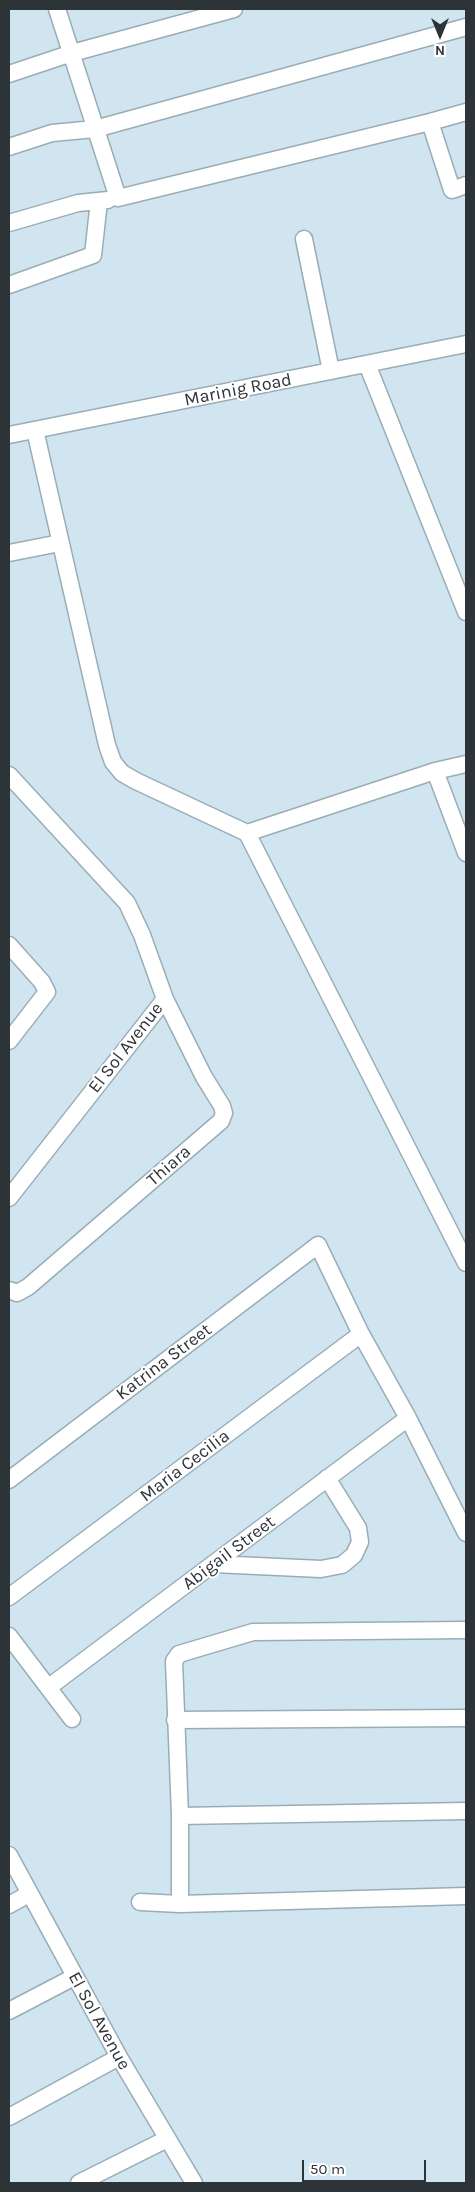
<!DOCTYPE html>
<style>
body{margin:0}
#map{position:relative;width:475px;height:2192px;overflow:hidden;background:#d0e5f0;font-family:Karla,sans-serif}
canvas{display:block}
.frame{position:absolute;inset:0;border:10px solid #2c3438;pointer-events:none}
.north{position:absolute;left:415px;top:10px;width:50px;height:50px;-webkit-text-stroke:4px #fff;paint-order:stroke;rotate:180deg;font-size:14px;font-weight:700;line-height:20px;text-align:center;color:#2c3438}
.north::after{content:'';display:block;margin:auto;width:18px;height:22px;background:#2c3438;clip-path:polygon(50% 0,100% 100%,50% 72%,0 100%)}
.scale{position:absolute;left:302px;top:2160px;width:124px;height:22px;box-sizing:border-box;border:2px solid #2c3438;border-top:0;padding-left:6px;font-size:15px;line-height:18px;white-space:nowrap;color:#2c3438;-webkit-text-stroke:4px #fff;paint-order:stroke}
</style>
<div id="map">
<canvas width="475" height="2192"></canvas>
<div class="frame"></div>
<div class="north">N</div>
<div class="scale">50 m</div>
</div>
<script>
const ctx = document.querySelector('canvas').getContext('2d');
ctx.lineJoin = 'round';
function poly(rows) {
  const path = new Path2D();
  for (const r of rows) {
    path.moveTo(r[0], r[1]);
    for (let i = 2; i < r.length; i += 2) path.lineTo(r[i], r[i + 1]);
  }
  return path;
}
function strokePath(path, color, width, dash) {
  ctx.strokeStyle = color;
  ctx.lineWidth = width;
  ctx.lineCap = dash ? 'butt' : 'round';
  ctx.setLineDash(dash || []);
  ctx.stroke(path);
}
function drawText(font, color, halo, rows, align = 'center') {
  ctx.font = font + ' Karla,sans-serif';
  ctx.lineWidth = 4;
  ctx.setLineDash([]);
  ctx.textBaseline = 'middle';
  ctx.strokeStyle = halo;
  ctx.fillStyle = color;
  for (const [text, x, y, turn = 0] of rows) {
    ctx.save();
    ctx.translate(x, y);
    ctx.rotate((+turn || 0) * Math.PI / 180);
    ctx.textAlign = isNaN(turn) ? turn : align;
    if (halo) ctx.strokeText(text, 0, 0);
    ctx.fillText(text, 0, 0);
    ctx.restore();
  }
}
const minor = poly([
 [57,9,118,198,430,122],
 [9,74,72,53,234,9],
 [466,112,430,122,452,190,466,185],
 [9,147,52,133,95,129,466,27],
 [9,223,78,203,108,200],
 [304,239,331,371],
 [9,285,93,255,99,201],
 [367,364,466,612],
 [35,430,107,745,113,762,122,773,136,781,247,833,466,1263],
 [9,435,466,344],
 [9,553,60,543],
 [435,771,466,853],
 [9,775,127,903,142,935,165,999,9,1198],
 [247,833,435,771,466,764],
 [9,945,42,982,47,992,9,1041],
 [9,1290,17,1293,28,1287,221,1121,224,1113,222,1106,204,1077,165,999],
 [9,1480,318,1245,361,1334,408,1418,466,1533],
 [214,1564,321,1569,342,1565,354,1555,360,1542,358,1528,327,1478],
 [9,1597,361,1334],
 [9,1636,72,1719],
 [49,1687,408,1418],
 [175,1720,466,1718],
 [180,1816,466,1811],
 [9,1855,119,2057,194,2183],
 [140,1902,180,1904,466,1896],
 [180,1904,180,1816,174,1661,179,1654,253,1632,466,1630],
 [9,1905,29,1894],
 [9,2011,74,1977],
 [9,2117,119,2057],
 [79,2183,167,2139]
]);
const streetNames = [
 ["Marinig Road",238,390,-11],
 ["El Sol Avenue",126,1048,-52],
 ["Thiara",169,1166,-41],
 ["Katrina Street",164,1362,-37],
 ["Maria Cecilia",185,1466,-37],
 ["Abigail Street",229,1553,-37],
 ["El Sol Avenue",99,2021,61]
];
strokePath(minor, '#99adb6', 19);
strokePath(minor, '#fff', 16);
drawText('18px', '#2c3438', '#fff', streetNames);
</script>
